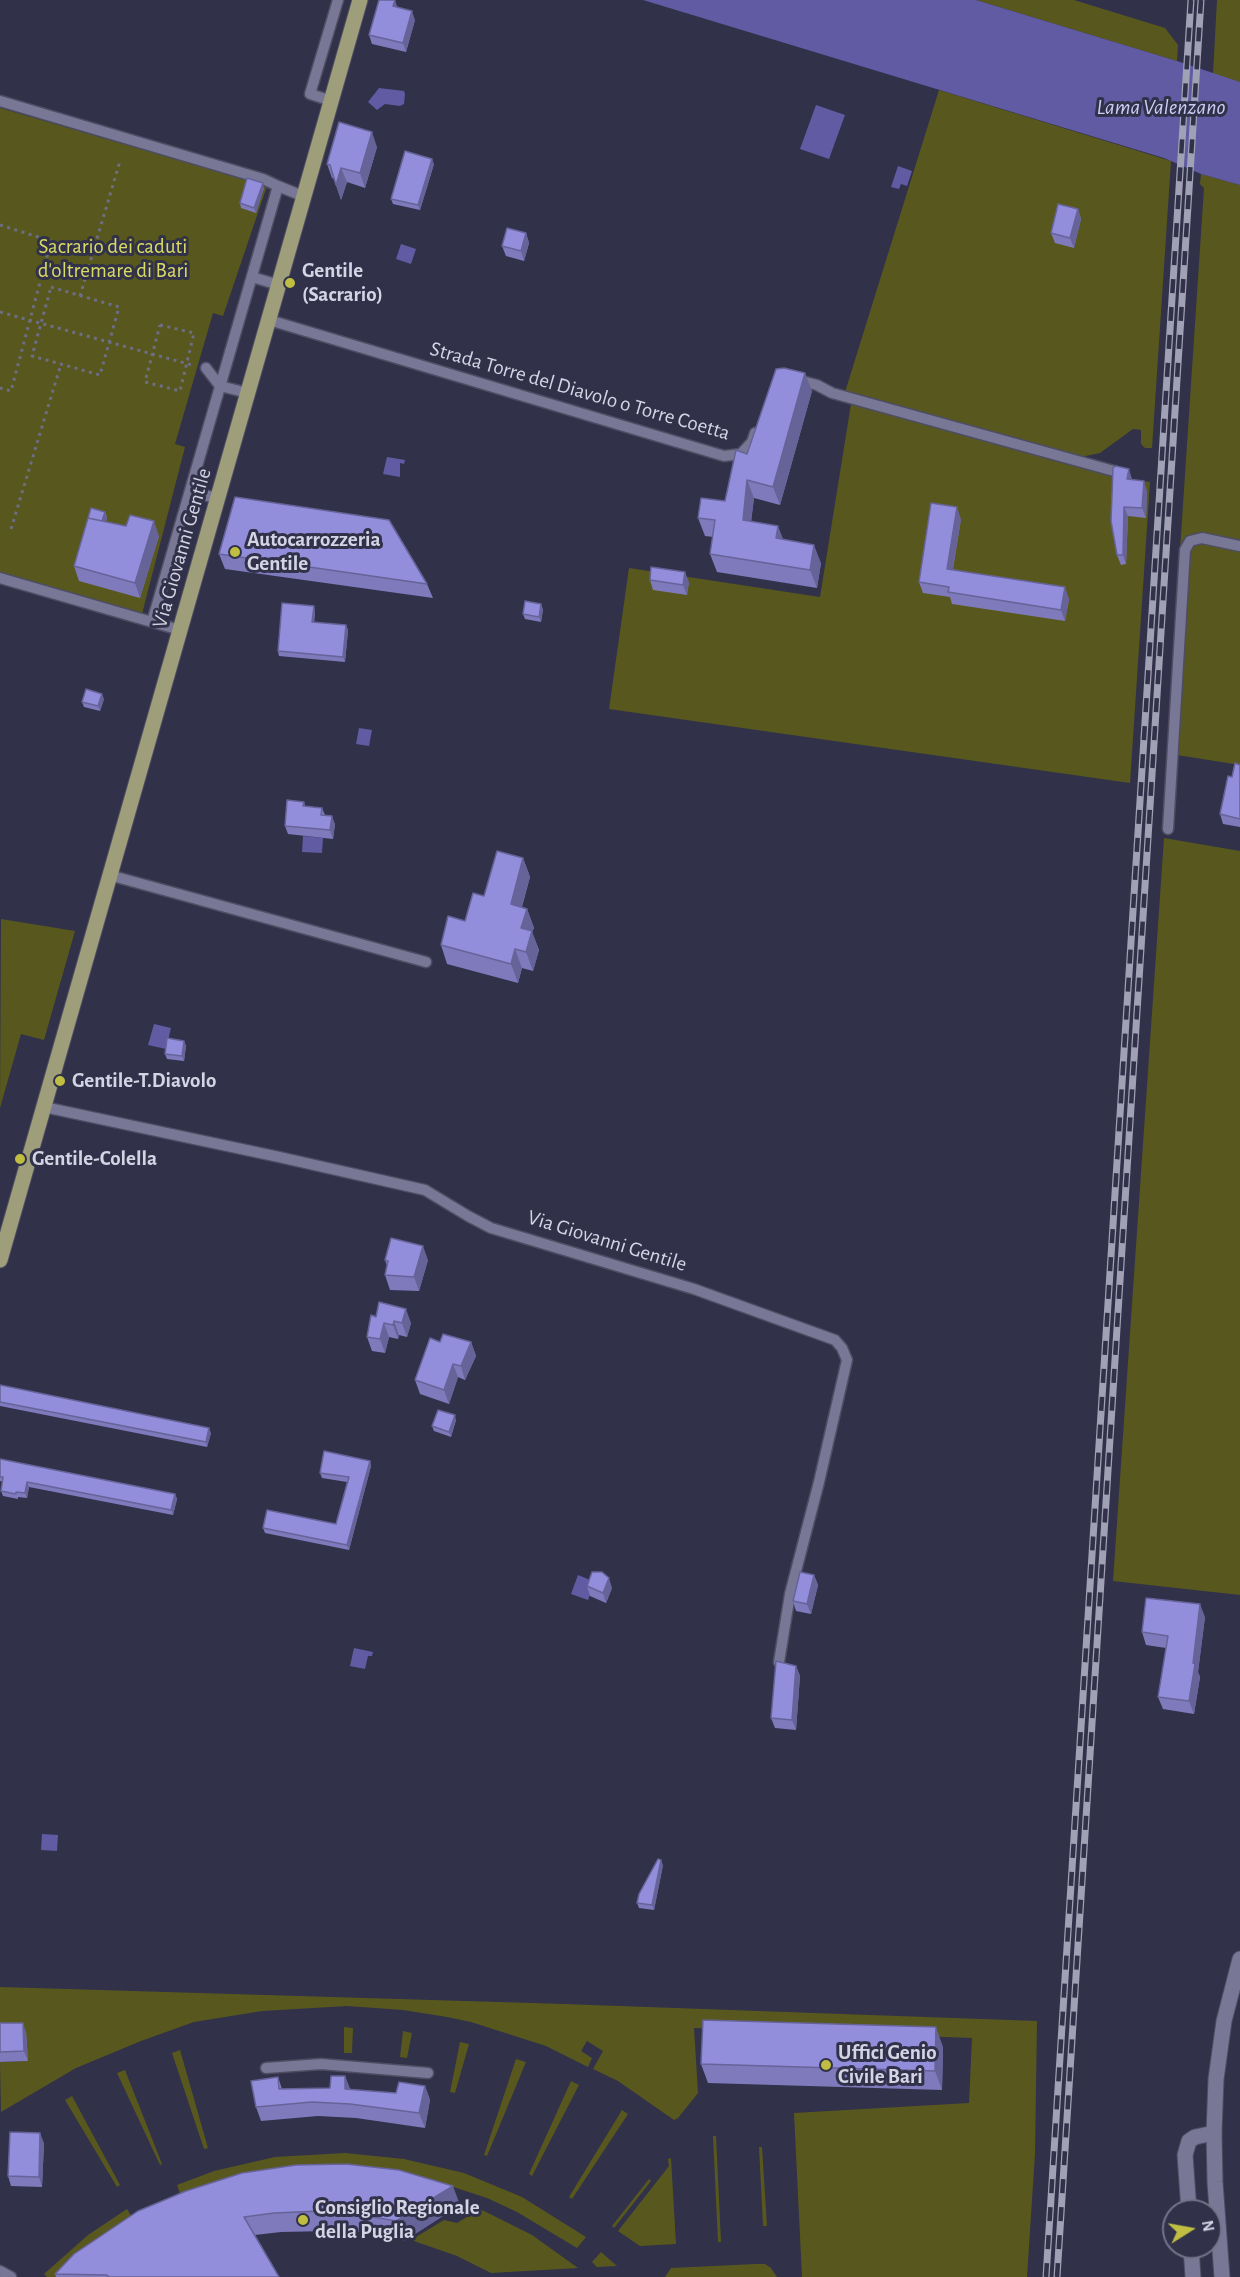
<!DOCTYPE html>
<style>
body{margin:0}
#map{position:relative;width:1240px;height:2277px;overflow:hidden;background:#31314a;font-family:"Alegreya Sans",sans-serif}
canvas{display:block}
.north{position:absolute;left:1162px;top:2199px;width:60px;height:60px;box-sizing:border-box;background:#31314a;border:2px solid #727288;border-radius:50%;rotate:79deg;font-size:16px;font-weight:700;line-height:24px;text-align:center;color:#d4d4e5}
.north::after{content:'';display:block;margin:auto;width:21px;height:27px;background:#bfbe42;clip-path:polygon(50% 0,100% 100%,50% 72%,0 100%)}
</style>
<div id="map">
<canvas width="1240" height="2277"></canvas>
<div class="north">N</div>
</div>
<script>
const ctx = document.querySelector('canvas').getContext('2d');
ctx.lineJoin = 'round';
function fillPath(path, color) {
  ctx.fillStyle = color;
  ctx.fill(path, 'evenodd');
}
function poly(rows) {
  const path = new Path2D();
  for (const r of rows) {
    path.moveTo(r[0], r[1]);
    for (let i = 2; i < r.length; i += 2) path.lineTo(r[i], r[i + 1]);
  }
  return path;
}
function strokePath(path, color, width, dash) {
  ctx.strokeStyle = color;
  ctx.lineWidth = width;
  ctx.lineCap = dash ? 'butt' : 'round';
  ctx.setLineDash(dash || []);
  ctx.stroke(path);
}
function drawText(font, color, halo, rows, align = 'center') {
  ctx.font = font + ' "Alegreya Sans",sans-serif';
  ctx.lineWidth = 6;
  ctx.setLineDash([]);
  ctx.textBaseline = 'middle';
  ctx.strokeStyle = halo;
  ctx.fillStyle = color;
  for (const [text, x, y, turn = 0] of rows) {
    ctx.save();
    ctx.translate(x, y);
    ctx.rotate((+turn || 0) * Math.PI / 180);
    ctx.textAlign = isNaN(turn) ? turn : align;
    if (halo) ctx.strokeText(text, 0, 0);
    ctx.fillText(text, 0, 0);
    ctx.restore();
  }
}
const green = poly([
 [976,0,1074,0,1165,28,1178,45,1177,61],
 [1217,0,1240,0,1240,82,1213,74],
 [939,90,1171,161,1152,448,1145,448,1141,444,1141,430,1133,429,1100,453,1081,457,845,392],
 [0,108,267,186,223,316,213,313,175,444,185,447,142,614,0,573],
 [1201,174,1240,185,1240,541,1200,533,1192,534,1185,539,1180,550,1204,188,1200,184],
 [851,404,1116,478,1150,482,1130,783,609,709,629,568,820,597],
 [1199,542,1240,551,1240,765,1177,755,1188,550,1194,544],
 [1164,838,1240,851,1240,1595,1113,1581],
 [1,919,75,931,44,1040,21,1034,0,1108],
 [0,1987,564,2004,1037,2021,1035,2154,1027,2277,802,2277,794,2113,969,2103,972,2038,694,2028,698,2093,678,2118,674,2120,618,2081,593,2069,603,2051,587,2041,581,2051,592,2058,588,2067,546,2046,471,2022,447,2017,403,2010,347,2006,262,2011,194,2022,141,2041,76,2068,1,2112,0,2062,28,2061,0,2033],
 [344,2027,353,2028,352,2053,344,2053],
 [403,2031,412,2033,407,2058,400,2057],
 [460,2042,469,2044,455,2093,450,2092],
 [180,2050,208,2148,204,2149,172,2053],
 [516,2059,526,2062,487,2156,484,2155],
 [125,2070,162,2164,160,2165,117,2073],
 [571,2081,579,2085,532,2176,529,2174],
 [72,2096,120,2185,117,2187,65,2100],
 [622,2110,628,2114,572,2199,569,2197],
 [713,2136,716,2136,721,2242,718,2242],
 [759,2147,762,2147,767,2226,763,2226],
 [345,2153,404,2159,464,2173,522,2197,586,2237,577,2248,517,2212,487,2198,441,2183,182,2199,177,2185,214,2171,275,2157],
 [671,2158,676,2244,640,2246,618,2231,669,2166,668,2159],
 [649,2179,651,2181,614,2228,612,2226],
 [127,2209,135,2222,60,2277,47,2277,44,2274,88,2235],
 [480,2209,532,2235,578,2268,491,2273,457,2256,411,2240,444,2220,457,2223],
 [601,2252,617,2266,597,2267,592,2262],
 [756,2264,765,2264,771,2268,777,2277,665,2277,671,2268]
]);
const water = poly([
 [643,0,976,0,1177,61,1240,82,1240,185,1201,174,1164,158],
 [379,88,404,91,405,94,404,104,400,106,385,104,377,110,368,102],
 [816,105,845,115,829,159,800,149],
 [898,166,912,171,907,186,901,184,899,189,891,187],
 [401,244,416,249,411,264,396,259],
 [387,457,405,460,404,464,400,463,400,477,383,474],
 [359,728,372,730,369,746,356,744],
 [303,836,323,838,322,853,302,852],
 [154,1024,171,1028,166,1049,148,1045],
 [578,1575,595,1582,588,1600,571,1594],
 [354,1648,373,1652,372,1656,368,1656,365,1669,350,1666],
 [42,1834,58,1835,57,1851,41,1850]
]);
const path = poly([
 [0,225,51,241,11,391,0,388],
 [51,287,119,307,100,375,32,356,51,287],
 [80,296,120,161],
 [0,312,192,365],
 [160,325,194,333,180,391,145,382,160,325],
 [11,529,61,364]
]);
const service = poly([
 [0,101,263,179,278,186],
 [332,101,310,94,338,0],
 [252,277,279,285],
 [269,320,724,456,741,454,752,442,755,433],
 [206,368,220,386,248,393],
 [794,379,817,385,832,393,1114,471],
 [190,492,217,498],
 [0,578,152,622],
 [180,630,152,622,278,186,305,197],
 [1168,829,1185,550,1190,541,1202,538,1240,546],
 [109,875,426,962],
 [44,1107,279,1157,425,1190,468,1216,491,1228,694,1289,835,1340,842,1348,847,1360,819,1482,790,1594,779,1662],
 [266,2068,321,2064,428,2073],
 [0,2271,11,2277]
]);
const minor = poly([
 [1189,2211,1185,2155,1189,2141,1195,2137,1214,2133],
 [1191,2247,1193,2277]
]);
const secondary = poly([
 [1222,2277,1215,2182,1214,2133,1216,2079,1224,2021,1240,1959]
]);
const primary = poly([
 [0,1260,360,0]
]);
const rail = poly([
 [1046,2277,1191,0],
 [1057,2277,1201,0]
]);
const wall = poly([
 [415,20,406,52,372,44,369,35],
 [377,147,365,188,347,182,341,200,334,179,332,178,327,164],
 [434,164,420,210,393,204,391,199],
 [264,188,256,213,241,208,240,203],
 [1078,209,1081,219,1074,248,1055,243,1051,233],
 [526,233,529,243,524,261,506,256,502,246],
 [812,391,780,505,754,498,751,522,783,539,821,563,817,588,717,572,710,554,713,537,705,536,698,518,725,501,747,454],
 [1132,479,1132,480,1147,491,1146,518,1128,516,1126,564,1121,565,1117,555,1111,521],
 [105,512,107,517,106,522,159,536,140,598,79,581,74,566],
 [961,519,953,569,1069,599,1065,621,952,604,950,597,923,593,919,582],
 [219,554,427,584,433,598,225,569],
 [650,580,689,582,687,595,653,590],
 [543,609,541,622,525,619,523,614],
 [315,611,314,622,346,625,348,630,345,662,279,656,278,651],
 [104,699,100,711,84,707,82,702],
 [1240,765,1240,827,1223,824,1220,814,1232,777],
 [304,802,305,806,322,808,325,815,335,824,333,839,288,834,285,826],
 [523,858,530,877,522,907,527,909,534,928,532,932,539,950,533,971,522,968,518,983,447,964,441,945,465,921,484,896],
 [184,1041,186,1046,184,1061,167,1059,165,1054],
 [385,1260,428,1260,419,1291,390,1290,385,1275,387,1266],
 [371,1315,411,1323,407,1337,399,1335,398,1339,389,1337,385,1353,372,1351,367,1337],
 [440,1342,471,1342,476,1356,465,1380,458,1377,449,1404,420,1394,415,1380],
 [0,1385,211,1433,207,1447,0,1406],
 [456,1420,451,1437,434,1431,432,1426],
 [0,1459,175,1494,177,1499,173,1515,29,1487,27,1498,18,1497,18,1499,3,1496,1,1491,3,1482,0,1481],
 [370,1461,371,1466,349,1550,265,1533,263,1528,336,1524,347,1482,322,1478,320,1473],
 [814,1575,818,1585,811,1614,796,1611,793,1601],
 [587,1586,612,1588,606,1603,590,1596],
 [1205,1617,1198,1672,1200,1677,1194,1714,1163,1709,1158,1697,1166,1648,1146,1645,1142,1632],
 [796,1666,800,1676,796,1730,775,1728,771,1718],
 [663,1865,654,1910,639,1908,637,1903],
 [0,2023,26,2032,28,2061,0,2062],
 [943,2047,942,2090,708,2083,701,2064],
 [345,2076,350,2089,396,2093,425,2086,430,2100,425,2128,356,2118,318,2116,261,2121,256,2107,278,2077,282,2089,330,2088],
 [44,2143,42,2187,11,2186,8,2176],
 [460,2205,404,2241,358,2232,328,2231,281,2232,255,2235,279,2277,56,2277,55,2274,138,2211]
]);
const shadedWall = poly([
 [395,0,398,9,393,6],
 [412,11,415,20,406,52,403,43],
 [372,132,377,147,365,188,360,173],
 [432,159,434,164,420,210,418,205],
 [341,168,347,182,341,200,336,185],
 [263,183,264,188,256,213,254,208],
 [1078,209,1081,219,1074,248,1070,238],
 [526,233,529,243,524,261,521,251],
 [805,373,812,391,780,505,773,487],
 [1129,469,1132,479,1130,489,1127,479],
 [747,480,754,498,749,538,743,520],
 [1144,481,1147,491,1146,518,1142,508],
 [957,507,961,519,951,580,947,569],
 [1124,507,1128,516,1126,564,1123,555],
 [105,512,107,517,103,531,101,526],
 [154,521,159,536,140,598,135,583],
 [778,526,785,544,776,538],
 [814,545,821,563,817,588,810,570],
 [685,572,689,582,687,595,683,585],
 [1065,587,1069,599,1065,621,1061,610],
 [541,604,543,609,541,622,539,617],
 [314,606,315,611,314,627,312,622],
 [346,625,348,630,345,662,343,657],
 [102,694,104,699,100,711,98,706],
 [332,816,335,824,333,839,330,830],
 [523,858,530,877,517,923,511,904],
 [527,909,534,928,532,932,539,950,533,971,526,952,521,928],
 [515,949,522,968,518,983,511,964],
 [184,1041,186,1046,184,1061,182,1056],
 [423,1246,428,1260,419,1291,414,1277],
 [406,1309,411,1323,407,1337,402,1323],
 [394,1321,399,1335,398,1339,393,1325],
 [384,1323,389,1337,385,1353,380,1339],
 [471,1342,476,1356,465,1380,461,1366],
 [453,1364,458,1377,449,1404,444,1390],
 [455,1415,456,1420,451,1437,449,1432],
 [209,1428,211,1433,207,1447,206,1442],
 [370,1461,371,1466,349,1550,347,1545],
 [27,1482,29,1487,27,1498,25,1493],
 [175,1494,177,1499,173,1515,171,1510],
 [814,1575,818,1585,811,1614,807,1604],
 [609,1578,612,1588,606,1603,603,1593],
 [1200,1604,1205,1617,1198,1672,1200,1677,1194,1714,1189,1701],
 [796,1666,800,1676,796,1730,792,1720],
 [661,1860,663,1865,654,1910,652,1905],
 [23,2023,26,2032,28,2061,24,2051],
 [936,2027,943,2047,942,2090,935,2071],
 [345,2076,350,2090,345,2089],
 [425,2086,430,2100,425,2128,419,2113],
 [40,2133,44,2143,42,2187,39,2177],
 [453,2186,460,2205,404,2241,396,2221]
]);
const building = poly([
 [379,0,395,0,393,6,412,11,403,43,369,35,379,0],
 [339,122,372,132,360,173,341,168,336,185,330,165,327,164,339,122],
 [405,151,432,159,418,205,391,199,405,151],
 [247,178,263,183,254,208,240,203,247,178],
 [1058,204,1078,209,1070,238,1051,233,1058,204],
 [507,228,526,233,521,251,502,246,507,228],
 [784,368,805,373,773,487,747,480,743,520,778,526,776,538,814,545,810,570,710,554,715,520,698,518,701,498,725,501,736,450,747,454,776,369,784,368],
 [1116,466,1129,469,1127,479,1144,481,1142,508,1124,507,1123,555,1117,555,1111,521,1113,468,1116,466],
 [235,497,389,520,427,584,219,554,235,497],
 [931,503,957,507,947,569,1065,587,1061,610,948,592,949,587,919,582,931,503],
 [91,508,105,512,102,521,88,518,91,508],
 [130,515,154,521,135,583,74,566,88,518,126,526,130,515],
 [651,567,685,572,683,585,650,580,651,567],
 [525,601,541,604,539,617,523,614,525,601],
 [282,603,314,606,312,622,346,625,343,657,278,651,282,603],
 [86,689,102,694,98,706,82,702,86,689],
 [1235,763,1240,765,1240,819,1220,814,1228,776,1232,777,1235,763],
 [287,800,304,802,303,806,322,808,321,815,332,816,330,830,285,826,287,800],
 [497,851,523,858,511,904,527,909,521,928,532,931,526,952,515,949,511,964,441,945,448,916,465,921,473,893,484,896,497,851],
 [167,1038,184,1041,182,1056,165,1054,167,1038],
 [391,1238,423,1246,414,1277,385,1275,388,1261,385,1260,391,1238],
 [379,1302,406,1309,402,1323,394,1321,393,1325,384,1323,380,1339,367,1337,371,1315,376,1317,379,1302],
 [443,1334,471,1342,461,1366,453,1364,444,1390,415,1380,430,1338,440,1342,443,1334],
 [0,1385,209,1428,206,1442,0,1402,0,1385],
 [438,1410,455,1415,449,1432,432,1426,438,1410],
 [324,1451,370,1461,347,1545,263,1528,267,1510,336,1524,349,1477,320,1473,324,1451],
 [0,1459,175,1494,171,1510,27,1482,25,1493,16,1492,16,1494,1,1491,3,1477,0,1477,0,1459],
 [592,1572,602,1572,609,1578,603,1593,587,1586,592,1572],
 [800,1572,814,1575,807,1604,793,1601,800,1572],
 [1146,1598,1200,1604,1193,1663,1195,1664,1189,1701,1158,1697,1168,1636,1142,1632,1146,1598],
 [776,1661,796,1666,792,1720,771,1718,776,1661],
 [658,1859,661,1860,652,1905,637,1903,639,1894,658,1859],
 [703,2020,936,2027,935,2071,701,2064,703,2020],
 [0,2023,23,2023,24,2051,0,2052,0,2023],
 [331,2076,345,2076,345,2089,396,2093,399,2082,425,2086,419,2113,350,2104,312,2102,256,2107,251,2081,278,2077,279,2089,330,2088,331,2076],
 [10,2132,40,2133,39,2177,8,2176,10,2132],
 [346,2164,399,2170,453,2186,396,2221,351,2213,321,2211,274,2213,244,2217,279,2277,109,2277,107,2275,55,2274,74,2254,138,2211,186,2191,242,2173,296,2165,346,2164]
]);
const markers = [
 [290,283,6,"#bfbe42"],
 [235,552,6,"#bfbe42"],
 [60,1081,6,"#bfbe42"],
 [20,1159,6,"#bfbe42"],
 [826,2065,6,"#bfbe42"],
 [303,2220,6,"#bfbe42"]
];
const parkNames = [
 ["Sacrario dei caduti",113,247],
 ["d'oltremare di Bari",113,271]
];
const poiNames = [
 ["Gentile",302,271],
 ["(Sacrario)",302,295],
 ["Autocarrozzeria",247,540],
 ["Gentile",247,564],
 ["Gentile-T.Diavolo",72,1081],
 ["Gentile-Colella",32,1159],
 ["Uffici Genio",838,2053],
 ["Civile Bari",838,2077],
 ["Consiglio Regionale",315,2208],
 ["della Puglia",315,2232]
];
const streetNames = [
 ["Strada Torre del Diavolo o Torre Coetta",580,391,16],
 ["Via Giovanni Gentile",182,548,-74],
 ["Via Giovanni Gentile",607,1241,17]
];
const waterNames = [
 ["Lama Valenzano",1161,107]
];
fillPath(green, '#58581e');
fillPath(water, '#605ba3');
strokePath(service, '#4e4d63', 13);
strokePath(minor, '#4e4d63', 17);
strokePath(secondary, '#4e4d63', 17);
strokePath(primary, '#4e4d63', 17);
strokePath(path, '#6d6d83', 3, [3, 4.5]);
strokePath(service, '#787896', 10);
strokePath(minor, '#787896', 15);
strokePath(secondary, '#787896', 15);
strokePath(primary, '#9e9f7a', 15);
strokePath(rail, '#a1a1b5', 7);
strokePath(rail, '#31314a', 4.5, [14]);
fillPath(wall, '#7e7abc');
fillPath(shadedWall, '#666399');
fillPath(building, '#928edb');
strokePath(building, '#666399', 1.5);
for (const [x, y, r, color] of markers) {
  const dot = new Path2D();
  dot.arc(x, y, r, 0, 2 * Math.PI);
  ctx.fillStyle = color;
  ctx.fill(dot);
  strokePath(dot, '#31314a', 2);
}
drawText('21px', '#dadb64', '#31314a', parkNames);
drawText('bold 21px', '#d4d4e5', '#31314a', poiNames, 'left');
drawText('21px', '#d4d4e5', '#31314a', streetNames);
drawText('italic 22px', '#ccccf5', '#31314a', waterNames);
</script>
